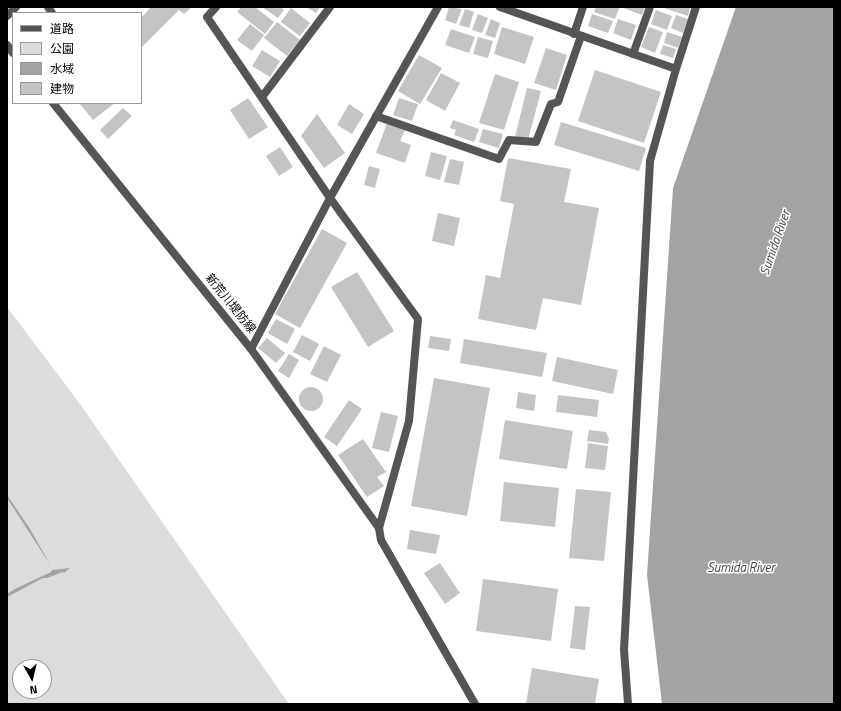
<!DOCTYPE html>
<meta charset="utf-8">
<style>
body{margin:0}
#map{position:relative;width:841px;height:711px;overflow:hidden;background:#fff;font-family:"Titillium Web","Noto Sans JP",sans-serif}
canvas{display:block}
.frame{position:absolute;inset:0;border:8px solid #000;pointer-events:none}
.legend{position:absolute;left:12px;top:12px;width:130px;height:92px;box-sizing:border-box;background:#fff;border:1px solid #999;margin:0;padding:5px 7px;list-style:none;font-size:12px;color:#000}
.legend li{display:flex;align-items:center;gap:8px;height:20px}
.legend b{width:20px;border:1px solid #999}
.north{position:absolute;left:12px;top:659px;width:40px;height:40px;box-sizing:border-box;background:#fff;border:1px solid #999;border-radius:50%;rotate:172deg;font-size:11px;font-weight:700;line-height:16px;text-align:center;color:#000}
.north::after{content:'';display:block;margin:auto;width:14px;height:18px;background:#000;clip-path:polygon(50% 0,100% 100%,50% 72%,0 100%)}
</style>
<div id="map">
<canvas width="841" height="711"></canvas>
<div class="frame"></div>
<ul class="legend">
<li><b style="height:5px;background:#555"></b>道路</li>
<li><b style="height:11px;background:#dcdcdc"></b>公園</li>
<li><b style="height:11px;background:#a3a3a3"></b>水域</li>
<li><b style="height:11px;background:#c4c4c4"></b>建物</li>
</ul>
<div class="north">N</div>
</div>
<script>
const ctx = document.querySelector('canvas').getContext('2d');
ctx.lineJoin = 'round';
function fillPath(path, color) {
  ctx.fillStyle = color;
  ctx.fill(path, 'evenodd');
}
function poly(rows) {
  const path = new Path2D();
  for (const r of rows) {
    if (r.length === 3) {
      path.moveTo(r[0] + r[2], r[1]);
      path.arc(r[0], r[1], r[2], 0, 2 * Math.PI);
      continue;
    }
    path.moveTo(r[0], r[1]);
    for (let i = 2; i < r.length; i += 2) path.lineTo(r[i], r[i + 1]);
  }
  return path;
}
function strokePath(path, color, width, dash) {
  ctx.strokeStyle = color;
  ctx.lineWidth = width;
  ctx.lineCap = dash ? 'butt' : 'round';
  ctx.setLineDash(dash || []);
  ctx.stroke(path);
}
function drawText(font, color, halo, rows, align = 'center') {
  ctx.font = font + ' "Titillium Web","Noto Sans JP",sans-serif';
  ctx.lineWidth = 3;
  ctx.setLineDash([]);
  ctx.textBaseline = 'middle';
  ctx.strokeStyle = halo;
  ctx.fillStyle = color;
  for (const [text, x, y, turn = 0] of rows) {
    ctx.save();
    ctx.translate(x, y);
    ctx.rotate((+turn || 0) * Math.PI / 180);
    ctx.textAlign = isNaN(turn) ? turn : align;
    if (halo) ctx.strokeText(text, 0, 0);
    ctx.fillText(text, 0, 0);
    ctx.restore();
  }
}
const green = poly([
 [7,307,80,404,289,704,7,704],
 [20,667,44,667,44,691,20,691]
]);
const water = poly([
 [736,7,834,7,834,704,662,704,647,575,673,188],
 [7,495,30,529,51,566,7,498],
 [70,568,64,573,63,572,47,578,43,578,7,597,7,594,15,589,51,572,52,570]
]);
const building = poly([
 [151,7,188,7,190,9,184,14,179,10,141,48,141,18],
 [241,7,255,7,274,22,265,34,237,12],
 [262,7,281,7,284,10,278,18],
 [306,7,320,7,316,13],
 [449,7,462,9,456,24,445,20],
 [596,7,616,7,619,8,615,19,594,12],
 [621,7,645,7,642,15],
 [661,7,690,7,688,16],
 [291,8,310,23,300,36,281,22],
 [465,9,474,12,469,28,459,25],
 [656,10,672,16,667,30,651,24],
 [478,14,488,18,482,33,472,30],
 [592,14,613,21,608,33,588,26],
 [676,15,688,19,683,33,671,28],
 [491,19,500,23,495,38,485,35],
 [618,19,636,25,631,40,613,33],
 [277,22,300,40,287,56,264,38],
 [250,24,264,35,252,51,237,40],
 [502,27,534,37,525,64,494,54],
 [649,27,663,32,655,53,641,47],
 [451,29,475,37,469,53,445,45],
 [667,32,682,37,678,48,664,43],
 [478,37,493,41,488,58,473,54],
 [663,45,676,49,673,58,660,54],
 [546,48,567,55,556,90,534,83],
 [262,50,280,61,270,77,252,66],
 [419,55,442,68,420,104,398,91],
 [595,70,661,92,644,143,578,121],
 [441,73,460,83,445,111,426,100],
 [495,74,519,82,504,130,479,123],
 [527,88,541,91,528,140,515,137],
 [248,98,268,127,249,139,230,110],
 [399,98,418,104,412,121,393,115],
 [79,103,115,103,93,120],
 [349,104,364,114,352,134,337,125],
 [123,108,132,116,108,139,100,130],
 [317,114,345,153,324,168,301,136],
 [453,120,479,129,474,142,454,135,456,130,450,128],
 [561,122,646,148,639,171,554,145],
 [387,123,405,130,400,141,411,145,405,163,376,153],
 [483,129,503,134,499,148,479,142],
 [280,147,293,167,279,176,266,156],
 [431,152,447,156,440,180,425,176],
 [508,158,571,169,564,202,599,208,581,305,543,298,536,330,478,319,486,275,500,278,514,204,500,201],
 [450,159,464,162,459,185,444,182],
 [369,166,380,169,375,188,364,185],
 [438,213,460,218,454,246,432,241],
 [322,229,347,243,300,328,275,314],
 [357,272,394,331,368,347,331,287],
 [276,319,295,329,287,344,268,333],
 [302,335,319,344,310,361,293,352],
 [430,336,451,339,449,351,428,348],
 [267,338,285,353,276,363,258,348],
 [464,339,547,353,542,377,460,363],
 [324,346,341,355,327,382,310,374],
 [289,354,299,360,289,378,278,371],
 [557,357,618,370,613,394,552,381],
 [434,378,490,388,467,516,411,506],
 [311,399,12],
 [518,392,536,395,534,411,516,408],
 [558,395,599,400,597,417,556,412],
 [349,400,362,409,337,446,324,437],
 [381,412,398,416,389,452,372,448],
 [505,420,573,431,567,469,499,459],
 [589,430,606,432,609,439,608,444,587,441],
 [363,439,386,472,377,477,384,486,367,497,338,455],
 [588,443,608,446,605,470,585,468],
 [504,482,559,488,555,527,500,521],
 [576,489,611,492,604,561,569,558],
 [410,530,440,535,436,554,407,549],
 [440,563,460,593,445,604,424,573],
 [483,579,558,589,551,641,476,631],
 [575,606,590,607,585,650,570,648],
 [532,668,599,679,595,704,526,704]
]);
const service = poly([
 [48,7,52,13],
 [574,34,583,7],
 [633,54,650,7],
 [262,97,330,7],
 [376,116,499,159,509,140,536,142,551,104,558,102,581,36],
 [379,528,381,540,475,704],
 [628,704,624,650,650,161]
]);
const minor = poly([
 [216,7,207,17,330,198,418,319,409,421,379,528],
 [500,7,676,69],
 [7,16,16,7],
 [650,161,676,69,696,7],
 [251,349,330,198,438,7]
]);
const tertiary = poly([
 [7,45,13,53],
 [53,103,251,349,379,528]
]);
const streetNames = [
 ["新荒川堤防線",230,304,51]
];
const waterNames = [
 ["Sumida River",776,243,-71],
 ["Sumida River",741,569]
];
fillPath(green, '#dcdcdc');
fillPath(water, '#a3a3a3');
fillPath(building, '#c4c4c4');
strokePath(service, '#555', 8);
strokePath(minor, '#555', 8);
strokePath(tertiary, '#555', 8);
drawText('12px', '#000', '#fff', streetNames);
drawText('italic 13px', '#444', '#fff', waterNames);
</script>
